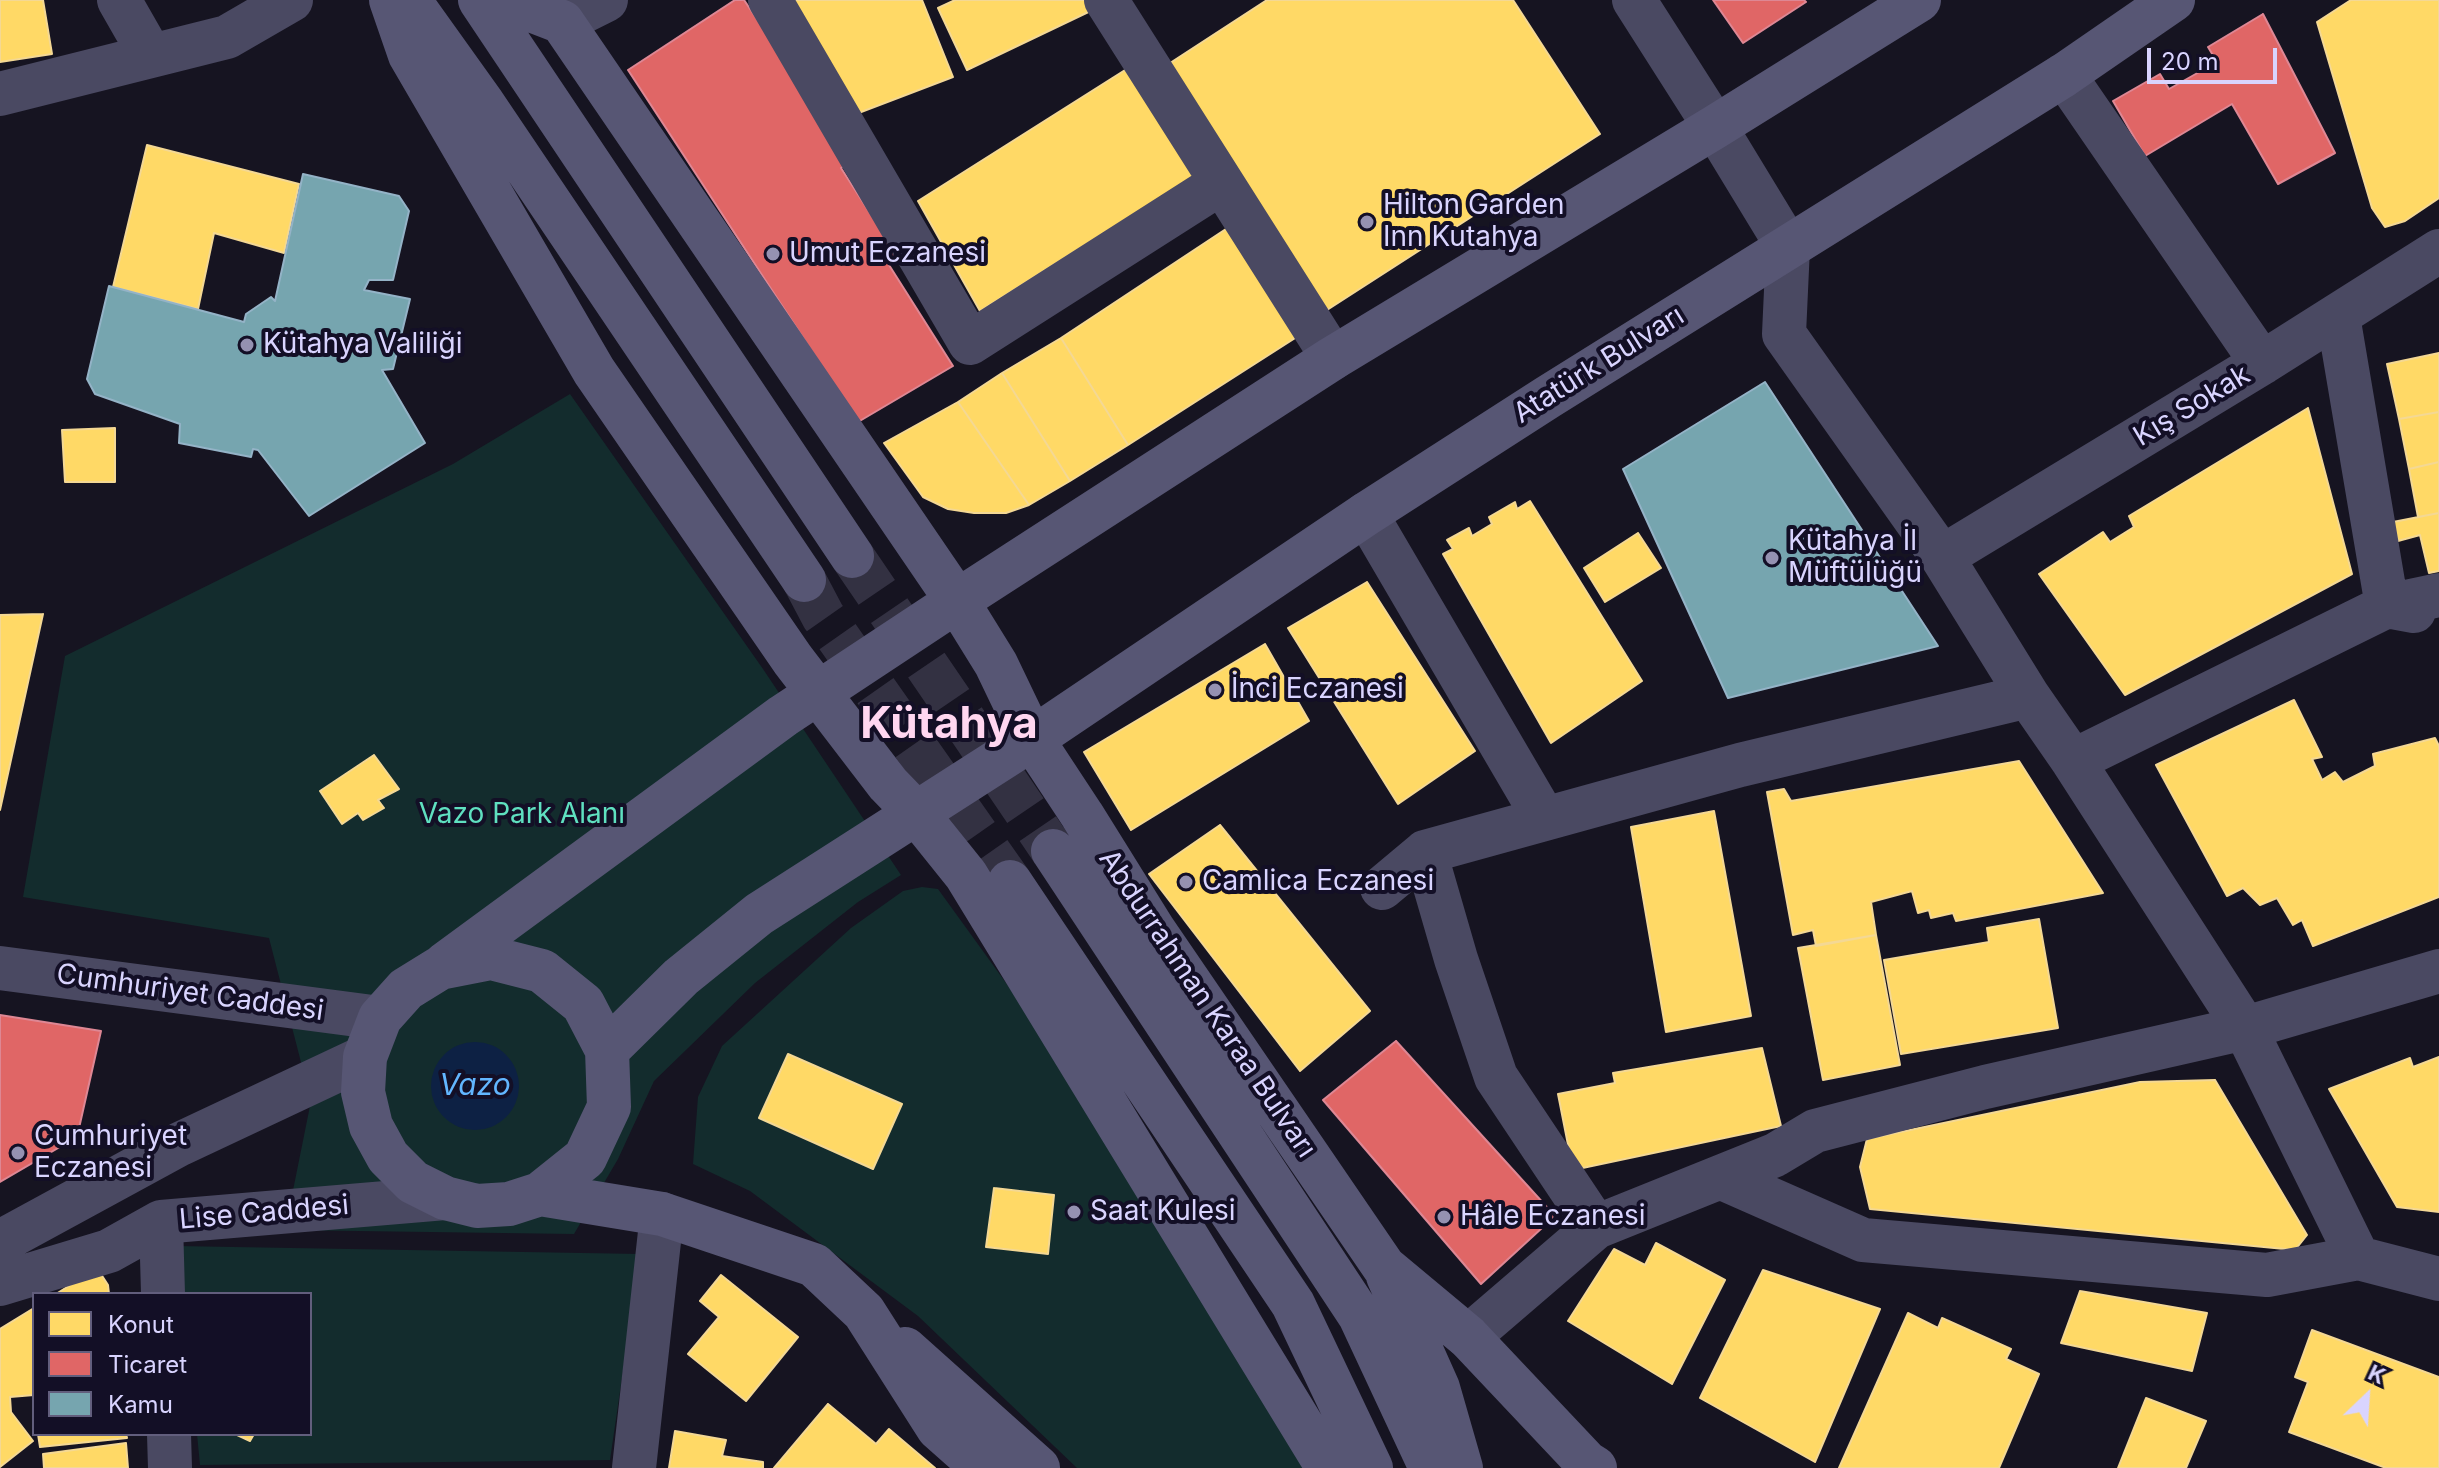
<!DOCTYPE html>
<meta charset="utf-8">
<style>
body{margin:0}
#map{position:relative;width:2439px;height:1468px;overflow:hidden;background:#161421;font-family:Inter,sans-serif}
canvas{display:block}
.legend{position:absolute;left:32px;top:1292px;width:280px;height:144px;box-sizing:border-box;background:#130f26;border:2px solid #625e7d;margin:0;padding:10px 14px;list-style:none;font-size:24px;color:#d9d4ff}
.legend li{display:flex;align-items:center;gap:16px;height:40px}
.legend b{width:40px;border:2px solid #625e7d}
.north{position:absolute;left:2327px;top:1356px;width:80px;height:80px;-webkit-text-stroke:6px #130f26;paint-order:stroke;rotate:25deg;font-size:22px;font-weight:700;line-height:32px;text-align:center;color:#d9d4ff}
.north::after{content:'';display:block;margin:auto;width:28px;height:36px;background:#d9d4ff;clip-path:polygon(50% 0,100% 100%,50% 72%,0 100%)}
.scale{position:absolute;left:2147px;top:48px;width:130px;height:36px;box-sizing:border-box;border:4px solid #d9d4ff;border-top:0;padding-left:10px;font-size:24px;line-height:28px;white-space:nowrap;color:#d9d4ff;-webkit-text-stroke:6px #130f26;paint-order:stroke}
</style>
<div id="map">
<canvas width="2439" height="1468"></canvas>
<ul class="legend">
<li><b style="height:22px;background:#ffd966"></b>Konut</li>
<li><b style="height:22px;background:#e06666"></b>Ticaret</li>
<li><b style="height:22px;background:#76a5af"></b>Kamu</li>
</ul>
<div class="north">K</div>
<div class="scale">20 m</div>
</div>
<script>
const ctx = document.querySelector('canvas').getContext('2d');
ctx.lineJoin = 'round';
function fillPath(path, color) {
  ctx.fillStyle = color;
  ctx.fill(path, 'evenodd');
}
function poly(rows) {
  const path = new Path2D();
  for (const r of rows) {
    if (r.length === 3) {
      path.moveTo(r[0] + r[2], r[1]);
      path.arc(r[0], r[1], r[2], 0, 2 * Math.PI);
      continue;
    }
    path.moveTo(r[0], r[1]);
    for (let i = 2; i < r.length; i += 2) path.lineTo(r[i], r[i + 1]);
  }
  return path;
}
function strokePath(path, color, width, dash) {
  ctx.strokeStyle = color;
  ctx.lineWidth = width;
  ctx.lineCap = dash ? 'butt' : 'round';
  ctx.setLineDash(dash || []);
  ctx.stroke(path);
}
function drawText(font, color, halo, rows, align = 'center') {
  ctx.font = font + ' Inter,sans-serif';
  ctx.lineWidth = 8;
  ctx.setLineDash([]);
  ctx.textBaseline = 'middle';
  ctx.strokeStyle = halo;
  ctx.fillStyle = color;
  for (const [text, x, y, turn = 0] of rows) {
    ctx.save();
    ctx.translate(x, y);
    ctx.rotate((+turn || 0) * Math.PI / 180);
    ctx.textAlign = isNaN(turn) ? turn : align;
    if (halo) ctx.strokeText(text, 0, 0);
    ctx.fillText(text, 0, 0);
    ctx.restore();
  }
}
const green = poly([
 [570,394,763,669,901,875,858,902,755,983,654,1081,618,1159,574,1234,285,1230,311,1101,269,938,23,897,65,656,453,464],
 [922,887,938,889,1061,1059,1313,1468,1077,1468,918,1316,750,1191,693,1164,698,1097,722,1046,851,928,903,891],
 [176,1246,640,1254,610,1460,200,1465,197,1434,310,1434,310,1294,181,1294]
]);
const water = poly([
 [475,1086,44]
]);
const homes = poly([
 [0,0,43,0,52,54,0,62,0,0],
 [790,0,922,0,953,77,848,117,790,0],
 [955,0,1098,0,1101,6,967,70,938,8,955,0],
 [1267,0,1513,0,1600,134,1327,310,1167,65,1267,0],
 [2351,0,2439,0,2439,198,2405,221,2385,227,2372,208,2317,22,2351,0],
 [1133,65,1199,173,980,311,918,201,1133,65],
 [147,145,299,184,284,253,214,233,198,309,113,287,147,145],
 [1235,223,1303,333,1128,445,1061,338,1235,223],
 [1061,338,1128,445,1070,481,1002,373,1061,338],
 [2439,353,2439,412,2399,419,2387,364,2439,353],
 [1002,373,1070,481,1029,505,958,402,1002,373],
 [958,402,1029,505,1006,513,974,513,948,509,923,497,884,443,958,402],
 [2308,408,2352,574,2125,695,2039,574,2103,532,2110,542,2134,527,2129,516,2308,408],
 [2439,412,2439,462,2409,469,2399,419,2439,412],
 [115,428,115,482,65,482,62,430,115,428],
 [2439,462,2439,513,2418,517,2409,469,2439,462],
 [1530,501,1642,681,1551,743,1443,554,1453,549,1447,540,1469,528,1472,536,1492,524,1489,517,1515,502,1517,509,1530,501],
 [2439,513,2439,571,2429,573,2420,535,2398,541,2393,522,2439,513],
 [1638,533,1661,568,1605,602,1584,568,1638,533],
 [1367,582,1475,751,1398,804,1288,628,1367,582],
 [43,614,0,810,0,615,43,614],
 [1265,644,1309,721,1131,830,1084,752,1265,644],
 [2294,700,2322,757,2312,759,2322,780,2335,772,2343,782,2375,766,2373,754,2435,738,2439,746,2439,897,2313,946,2302,920,2293,925,2277,898,2260,905,2243,888,2227,896,2156,765,2294,700],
 [374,755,399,789,378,800,384,808,363,820,358,813,342,824,320,791,374,755],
 [2019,761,2103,893,1956,921,1953,913,1931,918,1929,910,1918,913,1912,891,1871,902,1876,935,1816,946,1813,930,1793,935,1767,792,1784,789,1791,801,2019,761],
 [1714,811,1751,1016,1666,1032,1631,827,1714,811],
 [1220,825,1370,1011,1300,1071,1149,874,1220,825],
 [2039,919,2058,1028,1901,1054,1884,960,1989,942,1987,928,2039,919],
 [1876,935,1900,1065,1823,1080,1798,948,1876,935],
 [1762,1048,1781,1126,1573,1170,1558,1094,1615,1083,1613,1073,1762,1048],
 [788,1054,902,1104,873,1169,759,1118,788,1054],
 [2439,1057,2439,1212,2397,1207,2329,1089,2410,1058,2413,1067,2439,1057],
 [2215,1080,2307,1235,2295,1250,1870,1209,1860,1167,1867,1139,2140,1082,2215,1080],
 [994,1188,1054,1195,1048,1254,986,1247,994,1188],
 [1656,1243,1725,1280,1672,1384,1568,1321,1614,1249,1645,1265,1656,1243],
 [97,1268,108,1285,109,1294,56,1294,97,1268],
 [1763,1270,1880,1309,1815,1462,1700,1398,1763,1270],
 [721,1275,798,1337,746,1401,688,1354,719,1317,700,1301,721,1275],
 [2080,1291,2207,1313,2192,1371,2061,1343,2080,1291],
 [34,1308,34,1395,10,1397,11,1412,33,1441,0,1467,0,1329,34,1308],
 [1908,1313,1938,1328,1942,1318,2011,1349,2006,1359,2039,1374,1999,1468,1839,1468,1908,1313],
 [2312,1330,2439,1377,2439,1468,2386,1468,2289,1432,2308,1382,2295,1377,2312,1330],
 [2146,1398,2206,1421,2186,1468,2118,1468,2146,1398],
 [828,1404,876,1444,889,1429,935,1468,774,1468,828,1404],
 [675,1431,726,1440,722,1456,763,1462,763,1468,669,1468,675,1431],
 [38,1434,126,1434,127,1438,40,1447,38,1434],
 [235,1434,254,1434,250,1441,235,1434],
 [126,1443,128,1468,44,1468,43,1454,126,1443]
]);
const shops = poly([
 [735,0,744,0,853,160,841,168,899,258,889,265,953,366,858,422,628,70,735,0],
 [1713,0,1804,0,1806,2,1743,43,1713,0],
 [2263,14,2335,153,2278,184,2232,104,2145,156,2113,101,2160,74,2169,89,2217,62,2208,47,2263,14],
 [0,1015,101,1031,77,1137,0,1182,0,1015],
 [1396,1041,1555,1216,1481,1284,1323,1100,1396,1041]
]);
const public = poly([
 [303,174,399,196,409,211,393,280,369,280,364,290,410,299,393,369,382,370,425,443,309,516,258,450,253,449,251,457,179,443,180,424,95,394,87,379,109,286,244,322,246,314,271,297,275,301,303,174],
 [1765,382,1938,646,1728,698,1623,469,1765,382]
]);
const secondaryTunnel = poly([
 [852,556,1053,851],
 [804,580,823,616,1010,882]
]);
const street = poly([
 [119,0,151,56],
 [770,0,970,343,1221,183],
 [1106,0,1333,358],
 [562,22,606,0],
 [2064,75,2262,363],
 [0,94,227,37,291,0],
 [2338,316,2387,606,2414,611],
 [1366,514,1544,818],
 [1942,557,2262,363,2439,251],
 [2073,761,2387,606,2439,595],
 [1425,852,1456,959,1496,1077,1596,1227],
 [1382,888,1425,852,1740,765,2028,696],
 [0,968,380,1018],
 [2439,971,2245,1028,2358,1258,2439,1279],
 [1720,1177,1863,1240,2267,1275,2358,1258],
 [161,1222,163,1294],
 [0,1242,180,1144,365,1057],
 [0,1284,109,1251,161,1222,445,1198],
 [1468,1337,1596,1227,1775,1155,1815,1131,1985,1087,2245,1028,2073,761,2028,696,1942,557,1784,334,1788,247,1715,127,1634,0],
 [169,1434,170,1468],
 [634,1468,662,1214]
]);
const secondary = poly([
 [391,0,410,55,594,371,793,660,888,784,917,814,966,875,1328,1468],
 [409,0,482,102,804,580],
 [480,0,852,556],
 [505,0,562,22,957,601,996,664,1032,739,1082,815,1153,929,1384,1267,1468,1337,1587,1463,1595,1468],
 [1053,851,1360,1316,1431,1468],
 [1010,882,1293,1304,1371,1468],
 [445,964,783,716,957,601,1333,358,1715,127,1919,0],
 [607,1050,583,1004,542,971,491,958,440,968,406,989,380,1018,365,1057,363,1092,371,1126,388,1157,413,1182,445,1198,477,1206,509,1204,540,1194,585,1158,609,1107,607,1050,681,977,759,914,1032,739,1366,514,1548,397,2064,75,2173,0],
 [540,1194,662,1214,814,1265,864,1312,938,1428,983,1468],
 [1388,1276,1438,1388,1461,1468],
 [905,1349,1038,1468]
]);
const markers = [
 [1367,222,8,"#9591b1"],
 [773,254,8,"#9591b1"],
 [247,345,8,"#9591b1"],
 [1772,558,8,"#9591b1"],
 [1215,690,8,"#9591b1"],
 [1186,882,8,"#9591b1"],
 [18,1153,8,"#9591b1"],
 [1074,1212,8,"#9591b1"],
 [1444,1217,8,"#9591b1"]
];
const poiNames = [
 ["Hilton Garden",1383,206],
 ["Inn Kutahya",1383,238],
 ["Umut Eczanesi",789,254],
 ["Kütahya Valiliği",263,345],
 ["Kütahya İl",1788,542],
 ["Müftülüğü",1788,574],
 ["İnci Eczanesi",1231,690],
 ["Camlica Eczanesi",1202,882],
 ["Cumhuriyet",34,1137],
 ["Eczanesi",34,1169],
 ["Saat Kulesi",1090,1212],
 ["Hâle Eczanesi",1460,1217]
];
const streetNames = [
 ["Atatürk Bulvarı",1599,365,-32],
 ["Kış Sokak",2192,406,-31],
 ["Cumhuriyet Caddesi",190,993,8],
 ["Abdurrahman Karaa Bulvarı",1207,1004,56],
 ["Lise Caddesi",264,1213,-5]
];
const parkNames = [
 ["Vazo Park Alanı",522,815]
];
const waterNames = [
 ["Vazo",475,1086]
];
const townNames = [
 ["Kütahya",949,725]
];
fillPath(green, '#132c2d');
fillPath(water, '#0d2144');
fillPath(homes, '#ffd966');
strokePath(homes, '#f4d894', 2);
fillPath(shops, '#e06666');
strokePath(shops, '#de8794', 2);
fillPath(public, '#76a5af');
strokePath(public, '#94b3c7', 2);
strokePath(secondaryTunnel, '#333142', 44, [44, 22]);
strokePath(street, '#4a4962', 44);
strokePath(secondary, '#575674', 44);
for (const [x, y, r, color] of markers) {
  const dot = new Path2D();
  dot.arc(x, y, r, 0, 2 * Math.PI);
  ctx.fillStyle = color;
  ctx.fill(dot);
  strokePath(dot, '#130f26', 3);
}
drawText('28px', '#d9d4ff', '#130f26', poiNames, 'left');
drawText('28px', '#d9d4ff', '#130f26', streetNames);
drawText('28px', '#5fe0c0', '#130f26', parkNames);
drawText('italic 30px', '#62b6ff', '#130f26', waterNames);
drawText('bold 44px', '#ffd6f0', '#130f26', townNames);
</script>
